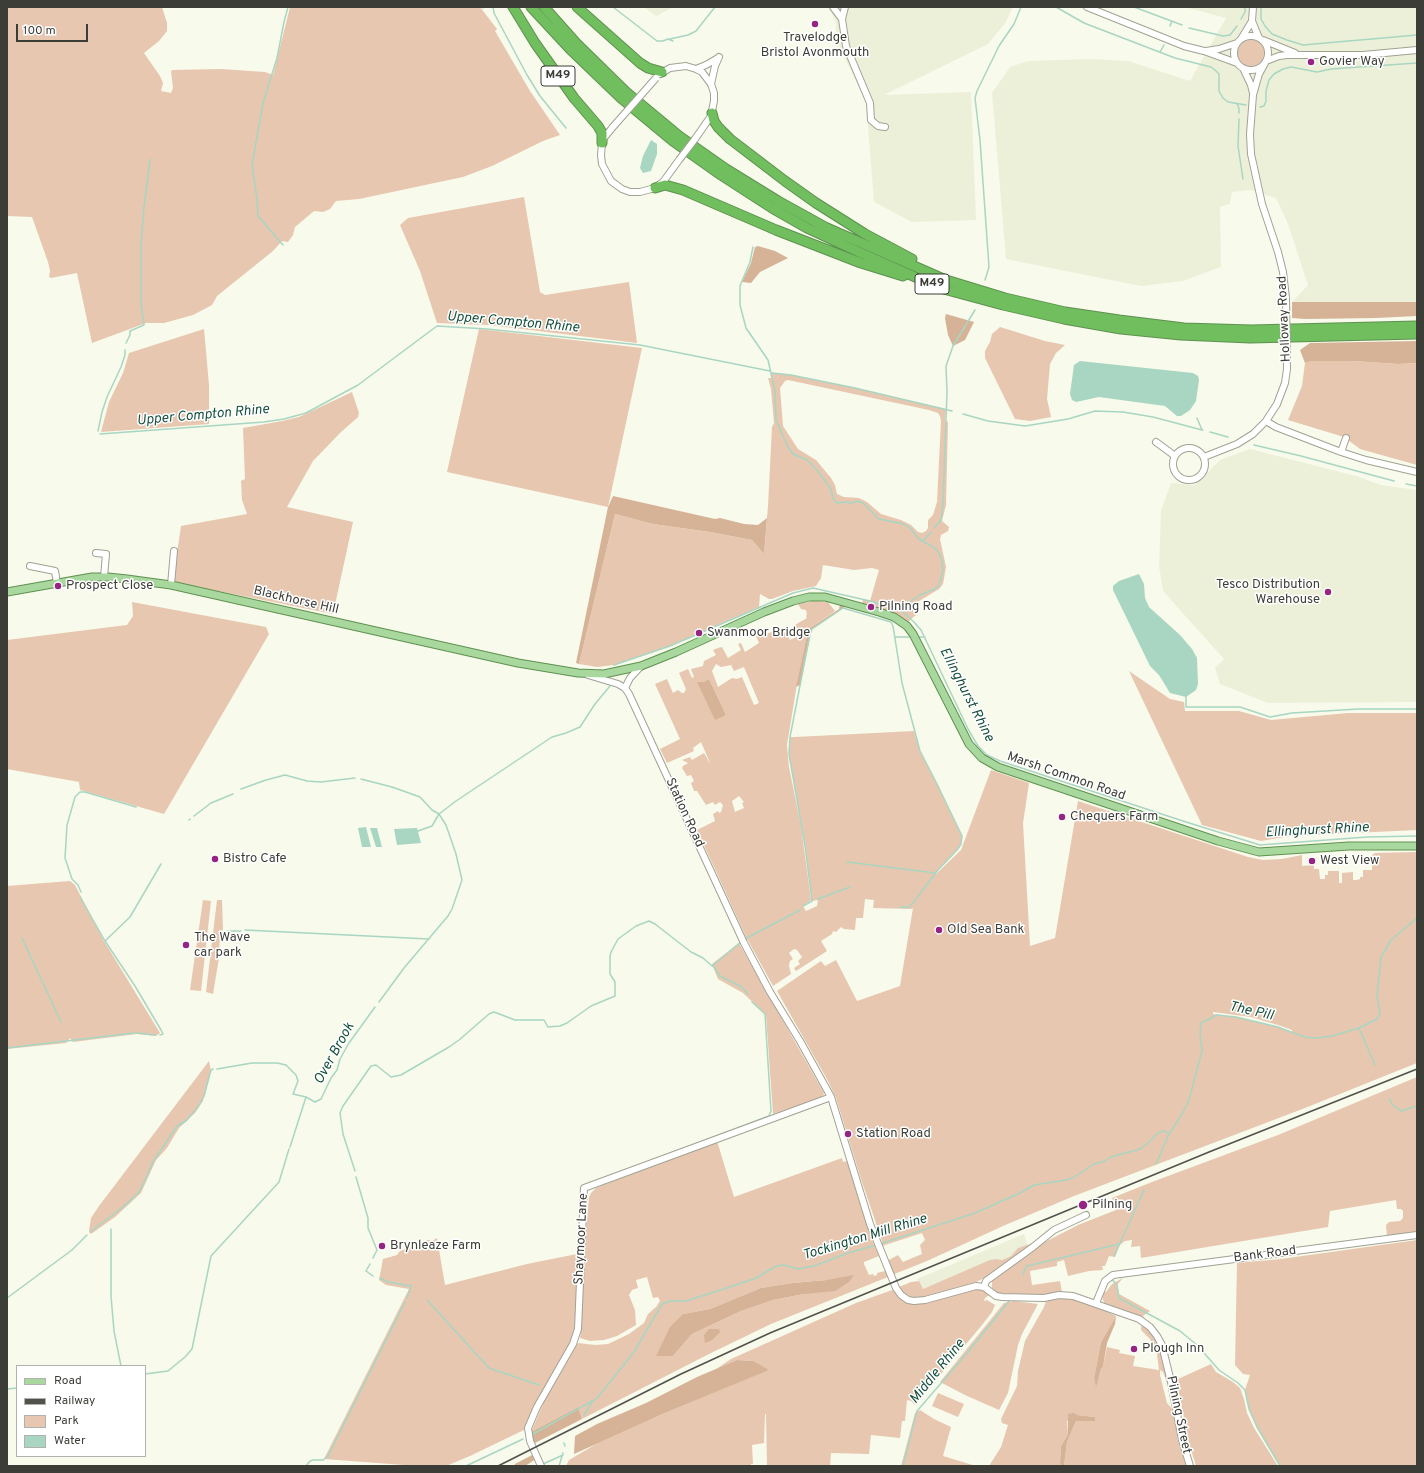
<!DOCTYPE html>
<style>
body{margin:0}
#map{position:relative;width:1424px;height:1473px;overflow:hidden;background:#f8faeb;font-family:Overpass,sans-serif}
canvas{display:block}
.frame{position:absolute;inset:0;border:8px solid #3c3d37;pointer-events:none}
.legend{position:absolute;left:16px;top:1365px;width:130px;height:92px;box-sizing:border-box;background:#fff;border:1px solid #b1b1af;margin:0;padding:5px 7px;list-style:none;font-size:12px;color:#3c3d37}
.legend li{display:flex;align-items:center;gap:8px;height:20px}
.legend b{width:20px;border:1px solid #b1b1af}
.scale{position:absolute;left:16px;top:24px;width:72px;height:18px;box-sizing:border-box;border:2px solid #3c3d37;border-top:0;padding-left:5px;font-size:12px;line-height:14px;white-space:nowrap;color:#3c3d37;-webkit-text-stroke:3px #fff;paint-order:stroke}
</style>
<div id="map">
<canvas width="1424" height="1473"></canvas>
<div class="frame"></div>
<ul class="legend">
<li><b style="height:5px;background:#a9d89e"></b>Road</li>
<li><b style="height:5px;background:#51524b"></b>Railway</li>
<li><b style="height:11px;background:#e7c7b0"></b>Park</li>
<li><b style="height:11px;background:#a8d6c2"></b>Water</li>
</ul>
<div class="scale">100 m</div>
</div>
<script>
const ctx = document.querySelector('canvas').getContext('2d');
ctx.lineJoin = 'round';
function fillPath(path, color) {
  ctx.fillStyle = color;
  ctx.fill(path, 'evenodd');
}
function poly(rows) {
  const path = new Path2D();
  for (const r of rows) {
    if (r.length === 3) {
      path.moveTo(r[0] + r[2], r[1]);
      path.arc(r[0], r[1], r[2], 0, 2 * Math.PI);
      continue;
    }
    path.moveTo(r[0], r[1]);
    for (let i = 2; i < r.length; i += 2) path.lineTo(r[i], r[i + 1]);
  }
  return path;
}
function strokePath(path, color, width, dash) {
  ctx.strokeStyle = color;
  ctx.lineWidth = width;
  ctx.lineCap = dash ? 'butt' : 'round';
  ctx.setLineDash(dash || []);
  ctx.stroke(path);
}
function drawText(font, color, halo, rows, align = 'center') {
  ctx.font = font + ' Overpass,sans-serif';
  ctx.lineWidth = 3;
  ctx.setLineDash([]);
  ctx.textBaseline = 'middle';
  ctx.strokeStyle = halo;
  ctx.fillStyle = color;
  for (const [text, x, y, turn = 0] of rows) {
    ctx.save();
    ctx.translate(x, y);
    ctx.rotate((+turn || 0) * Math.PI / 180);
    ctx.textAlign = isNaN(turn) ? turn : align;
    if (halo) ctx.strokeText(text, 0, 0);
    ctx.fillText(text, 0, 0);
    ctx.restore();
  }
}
const built = poly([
 [644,7,674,7,656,16],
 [828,7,1013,7,1006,22,988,44,884,95,971,92,976,220,912,222,874,202,866,102,836,40,836,22],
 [1185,7,1417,7,1417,302,1292,302,1308,285,1288,224,1276,198,1250,190,1232,192,1230,204,1220,207,1221,267,1183,281,1141,286,1006,259,992,93,1010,67,1028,61,1091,59,1128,61,1190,81,1226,18],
 [1250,449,1356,476,1381,485,1417,490,1417,702,1268,703,1220,684,1215,668,1224,659,1163,591,1159,566,1161,511,1171,483,1195,485,1220,460],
 [1024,1234,1028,1246,1018,1248,1011,1256,1001,1260,996,1259,923,1289,917,1279]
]);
const green = poly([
 [7,7,162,7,167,23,167,31,159,41,144,53,160,76,163,83,161,91,171,93,173,88,171,71,173,70,221,69,265,72,273,75,290,7,480,7,497,29,495,31,530,91,560,135,543,141,492,166,463,177,359,199,336,201,330,209,323,212,314,211,295,227,293,235,288,242,282,241,273,251,217,296,212,305,193,315,164,323,146,323,92,343,77,273,51,278,49,277,50,271,48,262,32,217,7,216],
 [1251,53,13],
 [524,197,540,292,545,295,629,282,637,343,489,325,437,323,420,271,400,225,408,218],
 [1000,327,1045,341,1065,345,1056,353,1050,364,1047,399,1051,417,1030,421,1015,419,985,358,985,351,990,342,992,334],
 [204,329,209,385,209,424,101,432,109,402,123,373,129,353],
 [479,329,642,348,608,507,447,472],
 [1310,361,1354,361,1398,364,1417,363,1417,465,1360,449,1344,437,1288,420,1302,386,1305,363],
 [771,373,791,375,855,388,946,409,945,421,948,422,946,505,942,521,949,527,948,531,941,535,940,539,946,567,943,584,939,589,916,603,913,608,917,614,908,622,862,604,863,599,870,601,879,570,872,568,854,570,823,565,821,578,816,586,793,591,772,599,769,599,760,594,759,607,670,646,614,665,597,667,579,664,615,514,653,524,710,532,752,540,764,554,768,506,772,427,774,423,771,389,768,378,772,378],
 [788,380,929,410,938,413,940,416,941,421,937,502,933,515,928,520,928,528,926,531,922,533,918,532,911,525,901,520,881,514,867,502,859,498,844,497,837,494,835,485,831,478,816,460,798,449,783,426,780,388,785,381],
 [352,392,359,413,358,417,340,433,313,461,287,507,353,522,333,614,173,582,181,526,247,514,242,500,241,481,245,479,243,428,282,421,299,417],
 [814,601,828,602,835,611,810,628,807,635,797,684,787,745,789,767,801,826,811,900,803,906,806,911,817,906,818,900,812,901,805,846,789,754,790,737,795,737,914,731,920,751,937,784,962,836,961,844,957,850,938,870,935,873,936,874,961,850,991,770,1029,783,1023,823,1030,946,1055,938,1078,801,1248,857,1263,860,1282,859,1302,855,1302,866,1314,865,1314,869,1319,869,1320,879,1325,879,1325,875,1328,875,1328,871,1339,871,1339,883,1342,883,1342,873,1353,872,1353,880,1357,880,1360,879,1360,877,1363,877,1363,870,1372,870,1372,855,1375,853,1417,852,1417,1063,1305,1108,1074,1196,1003,1226,927,1261,892,1275,887,1261,898,1255,903,1262,922,1254,920,1245,925,1240,922,1233,882,1246,882,1241,860,1176,836,1098,828,1081,777,991,821,961,825,966,836,960,857,1001,900,986,913,908,912,909,873,908,874,900,865,899,863,918,856,918,855,930,844,929,841,927,836,932,833,931,832,934,821,941,827,951,796,971,794,968,800,964,798,961,802,957,797,950,794,949,789,953,793,959,790,961,789,966,791,974,773,986,746,937,697,830,715,821,713,814,718,811,719,813,721,812,723,805,720,802,715,805,713,802,706,805,697,791,694,791,691,783,694,781,691,775,687,776,682,768,683,766,688,763,682,760,690,757,692,760,704,753,711,765,701,742,693,748,694,751,667,763,660,749,680,739,655,684,667,679,673,693,678,690,682,693,684,693,686,689,679,673,688,669,692,678,694,677,691,669,703,666,704,661,716,655,713,650,718,648,722,647,728,658,741,650,738,644,741,643,745,652,759,643,755,634,764,635,777,630,779,635,786,632,790,640,798,636,797,633,802,631,800,628,795,630,793,626,807,618,806,616,807,615,806,610,801,609,798,604],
 [716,664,721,667,731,665,734,671,744,667,759,703,754,705,742,677,737,679,732,678,718,687,712,671],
 [709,679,726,715,722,716,697,682,703,682],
 [739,796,744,802,742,803,744,808,735,812,732,801],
 [1213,1012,1251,1017,1281,1026,1292,1030,1292,1032,1278,1027,1236,1017,1213,1014],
 [132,602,266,627,269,634,164,814,80,790,79,782,7,769,7,640,127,625,133,616],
 [1129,671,1170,699,1184,702,1185,711,1239,711,1271,720,1348,713,1417,713,1417,830,1290,836,1261,841,1202,825],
 [70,881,75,885,104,941,160,1033,156,1036,137,1034,73,1042,70,1038,66,1043,7,1049,7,886],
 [203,900,211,901,201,991,190,990],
 [217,900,222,900,223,930,220,931,219,958,213,994,206,992],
 [739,943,820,1086,824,1093,823,1097,773,1114,766,1015,743,993,718,979,712,964],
 [209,1061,211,1071,203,1101,195,1113,179,1128,167,1148,156,1160,141,1193,115,1217,91,1234,89,1231,91,1218,99,1206],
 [1417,1077,1417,1233,1387,1236,1386,1225,1389,1222,1400,1221,1403,1218,1403,1211,1401,1209,1397,1209,1396,1200,1330,1211,1328,1227,1141,1258,1140,1246,1131,1247,1132,1240,1125,1241,1120,1245,1115,1257,1109,1256,1105,1266,1102,1266,1103,1270,1089,1271,1068,1276,1064,1260,1057,1262,1057,1266,1030,1271,1032,1285,1060,1281,1062,1292,1041,1295,1024,1295,997,1293,992,1288,992,1280,999,1273,1043,1243,1078,1225,1116,1210,1112,1198,1152,1182,1278,1135],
 [717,1141,734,1197,842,1158,843,1162,847,1161,873,1243,879,1256,864,1262,864,1264,869,1275,873,1274,874,1276,877,1275,877,1273,885,1271,888,1277,771,1324,709,1354,582,1419,578,1407,531,1432,544,1402,578,1343,595,1345,608,1344,629,1334,644,1323,648,1314,656,1307,660,1301,658,1297,653,1298,647,1277,636,1280,638,1288,632,1290,629,1295,635,1310,636,1325,617,1336,604,1340,590,1341,580,1338,581,1333,585,1242,589,1197,591,1193,596,1188],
 [827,1280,804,1294,773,1300,741,1311,692,1334,673,1356,683,1314,710,1309,761,1288,792,1283],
 [437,1238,445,1285,527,1264,577,1254,576,1324,571,1343,526,1429,470,1456,446,1466,417,1466,324,1459,409,1289,386,1285,379,1280,383,1259,397,1255,400,1251,428,1240,432,1241],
 [1417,1240,1417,1466,1280,1466,1257,1427,1249,1409,1245,1390,1250,1375,1243,1374,1235,1365,1237,1263,1281,1259],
 [1033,1243,988,1276,974,1283,923,1297,913,1298,902,1292,899,1287,911,1282,919,1281,923,1289,990,1260,996,1259,1002,1260,1011,1256,1018,1248],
 [1123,1278,1117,1285,1119,1294,1150,1311,1143,1316,1144,1318,1132,1314,1104,1303,1102,1296,1104,1292,1106,1292,1112,1284],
 [895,1289,911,1303,972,1289,984,1290,991,1294,985,1298,984,1301,987,1300,995,1305,992,1312,982,1325,915,1405,911,1401,907,1400,905,1421,902,1421,900,1438,871,1435,869,1454,831,1453,830,1466,767,1466,766,1414,765,1414,764,1443,752,1445,753,1464,751,1464,751,1466,566,1466,569,1460,598,1443,665,1413,768,1370,754,1361,737,1360,716,1369,731,1359,856,1303],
 [1063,1298,1076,1299,1091,1304,1116,1316,1101,1342,1094,1378,1096,1387,1101,1369,1103,1367,1107,1347,1120,1350,1119,1353,1135,1356,1133,1366,1159,1370,1157,1354,1150,1339,1141,1330,1141,1327,1143,1325,1157,1336,1171,1393,1163,1372,1160,1370,1160,1375,1167,1403,1173,1410,1178,1441,1186,1466,1064,1466,1067,1442,1076,1421,1095,1421,1095,1417,1077,1415,1067,1421,1068,1434,1061,1446,1060,1463,1061,1466,989,1466,1001,1447,1008,1425,1002,1423,1001,1419,1017,1386,1018,1371,1025,1341,1044,1307,1046,1301],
 [1014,1301,1038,1304,1022,1334,1018,1345,1008,1393,999,1410,965,1395,940,1382,1004,1303],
 [1211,1364,1216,1372,1233,1382,1240,1388,1244,1399,1247,1413,1254,1428,1278,1466,1196,1466,1189,1443,1177,1383,1178,1379],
 [938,1393,964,1404,958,1417,932,1406],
 [920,1410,934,1419,951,1427,943,1456,976,1466,901,1466,915,1413]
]);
const forest = poly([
 [758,246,775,251,788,258,760,272,751,283,742,282,751,263,755,247],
 [1292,302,1417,302,1417,316,1376,318,1305,319,1292,318],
 [946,314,974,322,965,340,953,346,948,335,945,318],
 [1417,341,1417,363,1398,364,1354,361,1311,361,1305,363,1300,350,1310,343],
 [613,496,715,519,720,518,744,524,758,525,767,518,764,554,752,540,710,532,653,524,615,514,579,664,576,663,608,507],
 [840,605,845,607,812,629,800,685,796,687,807,635,810,628,839,609],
 [709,679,726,715,715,720,697,682,703,682],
 [854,1275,849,1282,835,1291,804,1294,773,1300,741,1311,692,1334,673,1356,656,1356,670,1327,683,1314,710,1309,761,1288,792,1283,827,1280],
 [1116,1316,1115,1324,1107,1343,1103,1367,1101,1369,1096,1388,1094,1378,1101,1342],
 [709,1329,719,1329,720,1332,712,1340,705,1343,704,1335],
 [737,1360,754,1361,769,1370,665,1413,574,1454,575,1436,597,1424,646,1403,697,1377],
 [578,1407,582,1419,533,1444,531,1432],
 [1074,1413,1077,1415,1095,1417,1095,1421,1076,1421,1067,1442,1064,1466,1061,1466,1060,1463,1061,1446,1068,1434,1068,1414],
 [534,1454,536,1459,525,1466,514,1466,515,1464]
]);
const water = poly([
 [651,140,657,144,657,154,651,171,643,173,640,168,643,156],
 [1080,361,1193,373,1198,376,1199,380,1196,401,1190,410,1181,416,1177,416,1165,406,1099,397,1076,402,1072,400,1070,394,1074,365],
 [1139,574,1144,584,1145,598,1149,607,1180,635,1192,649,1197,658,1198,684,1196,690,1186,697,1170,693,1159,675,1150,666,1113,590,1113,586,1119,581],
 [366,827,371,847,362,847,358,828],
 [370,828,377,828,382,847,376,847],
 [417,828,421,843,397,845,394,829]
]);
const stream = poly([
 [493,7,494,13,527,75,540,96,566,128],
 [613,7,657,41,663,41,668,39,673,41],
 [1056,7,1084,23,1175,58,1211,67,1215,70,1219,74,1219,91,1223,98,1228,102,1246,105],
 [1134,7,1182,25],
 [1261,7,1261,19,1265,26,1272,34,1287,40,1303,45,1417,35],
 [483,8,484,7],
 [1241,19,1245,12,1245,7],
 [1170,26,1172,21],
 [1189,28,1223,36,1230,35,1237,26],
 [670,39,688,35,696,31,715,7],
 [1160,52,1164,45],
 [1237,104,1239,108,1239,113],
 [1260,107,1264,106,1266,101,1266,91,1269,80,1274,74,1283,69,1291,67,1317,72,1331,69,1417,63],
 [1239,119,1238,146,1243,179],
 [283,245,258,216,257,199,252,165,263,103,277,58,284,22,288,7],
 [753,247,750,262,740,286,740,305,746,328,768,360,775,391,776,420,787,445,793,454,807,460,816,469,831,489,833,499,837,503,845,502,852,503,857,501,863,503,879,519,904,524,910,528,919,539,935,548,939,553,942,560,943,571,939,585,935,589,920,595,911,601,902,611],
 [985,280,989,267,980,140,975,98,977,91,999,46,1014,24,1021,7],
 [126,343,130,335,130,331,144,325,141,303,141,243,144,207,150,159],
 [772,373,791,375,855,388,952,411],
 [963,414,988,421,1025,426,1068,419,1095,411,1123,412,1153,417,1202,430],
 [1197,418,1202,430,1203,430],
 [98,431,102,412,107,397,121,367,125,355,125,350],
 [1210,432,1228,437],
 [100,434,264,422,284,419,306,413,358,385,437,326,487,329,640,345,770,371],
 [1254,445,1301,456,1394,481],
 [1406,484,1417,486],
 [934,528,941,520,943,504,947,392,946,366,953,346,975,310],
 [923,541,931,532],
 [895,637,911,637],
 [917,637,925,637],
 [614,665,670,646,793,593,813,588,870,601,902,611,914,622,921,630,968,729,978,746,987,755,1000,761,1186,822,1260,845,1367,837,1417,836],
 [1186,697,1186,707,1240,707,1270,717,1292,713,1358,709,1417,709],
 [361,779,392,787,420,797,432,810,439,814,446,825,456,854,462,880,452,909,448,916,404,968,379,1002],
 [241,789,266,780,285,775,307,781,321,782,355,778],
 [194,816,211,803,233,794],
 [189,820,190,819],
 [418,831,432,826,439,814,456,801,552,737,566,733,580,727,595,704,610,686],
 [847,862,935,873],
 [81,892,78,885,72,879,65,858,67,825,75,797,80,792,85,792,136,807],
 [80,897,105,941,135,986,161,1030,163,1034,160,1035],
 [818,899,850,887],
 [803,906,812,901,805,846,789,754,790,737,810,634,812,629,843,608,891,622,893,626,902,683,920,751,937,784,962,836,961,844,957,850,938,870,912,904,909,907,900,907],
 [245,930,429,939],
 [227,931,241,931],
 [22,938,61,1022],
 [745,939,800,910],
 [105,941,130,917,161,864],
 [713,966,720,976,742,987,748,994],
 [1359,1028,1377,1019,1380,1014,1377,996,1381,957,1391,940,1417,918],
 [136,1033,155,1035],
 [7,1048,134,1033],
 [217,1069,252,1063,277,1063,286,1065,296,1075,298,1081,293,1094,306,1097,315,1102,321,1099,331,1078,337,1070,340,1059,349,1043,375,1007],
 [1389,1098,1392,1104,1401,1111,1417,1106],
 [290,1147,306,1097],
 [650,1161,769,1116,771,1111,765,1014,752,1002],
 [1156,1164,1169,1134,1181,1116,1189,1100,1202,1051,1200,1034,1201,1023,1217,1015,1236,1017,1278,1027,1304,1037,1318,1038,1332,1036,1359,1028,1375,1065],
 [355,1171,343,1134,340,1113,343,1106,371,1066,376,1065,391,1077,401,1075,449,1047,459,1040,489,1014,494,1012,515,1020,544,1020,548,1027,560,1026,567,1023,591,1006,615,996,615,982,610,974,610,956,611,952,618,939,636,926,649,921,655,924,691,952,703,958,712,966,742,941],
 [356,1177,368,1218,368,1228,377,1250,373,1258],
 [111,1229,111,1296,114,1331,121,1366],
 [90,1232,123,1207,139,1192,147,1176,153,1162,177,1126,186,1121,198,1107,204,1096,211,1070,213,1069],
 [880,1244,975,1213,1020,1193,1034,1185,1066,1180,1073,1178,1094,1164,1105,1161,1111,1157,1140,1149,1148,1143,1159,1132,1165,1131,1169,1134],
 [1114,1256,1144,1190],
 [370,1264,366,1271,373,1276],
 [1023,1275,1024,1271,1027,1266,1119,1244],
 [380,1278,388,1282,411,1286,407,1298],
 [1111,1278,1117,1285,1119,1298,1180,1331,1197,1345,1219,1370,1238,1383,1245,1390,1249,1409,1257,1427,1280,1466],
 [7,1298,72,1250,87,1235],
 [427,1300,489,1368,539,1385],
 [145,1374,168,1371,185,1357,192,1349,211,1256,279,1182,289,1149],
 [7,1389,17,1388],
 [584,1415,593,1401,598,1397,634,1352,662,1304,670,1301,686,1301,727,1288,756,1278,776,1266,784,1265,797,1269,814,1266,848,1253,876,1245],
 [533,1434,592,1401],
 [564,1443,565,1446],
 [543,1464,563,1455],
 [306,1466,310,1461,313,1460,323,1460,328,1456,405,1302],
 [466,1466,523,1439],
 [559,1466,563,1453],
 [903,1466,917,1411,968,1352,1009,1301]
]);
const minor = poly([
 [833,7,842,19],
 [845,7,842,19,846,46,870,103,871,120,878,126,885,127],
 [1087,7,1184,46,1204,51,1237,63],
 [1253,7,1252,21,1259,38],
 [1251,53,17],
 [1241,39,1252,21],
 [1263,40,1295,53],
 [1206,51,1219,49,1237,43],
 [1266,61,1279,56,1287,55,1363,55,1417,50],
 [1265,63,1259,74,1253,95,1250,134,1251,154,1262,204,1278,252,1283,272,1286,298],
 [1243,68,1251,85,1253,93],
 [696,69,706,65,718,58],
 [660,74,670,68,686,66,696,69,702,72,711,84,714,93,714,101,711,116,695,139],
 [711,84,715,66,719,57],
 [612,128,604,138,602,143,601,155,602,164,611,181,622,189,630,192,640,192,655,188,663,182,679,160],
 [1266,421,1276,427,1341,452,1366,460,1417,472],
 [1156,442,1175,456],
 [1189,464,16],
 [1341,452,1346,438],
 [1204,457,1237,444,1253,434,1266,421,1277,404,1285,383,1287,369],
 [96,553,106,554,104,577],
 [30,566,55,571,57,583],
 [171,585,174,551],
 [588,675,618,684,625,688,629,694,744,943,770,992,800,1041,831,1097,870,1224,896,1288,901,1295,908,1300,914,1301,925,1300,976,1286,984,1287,996,1296,1002,1297,1044,1298,1059,1295,1073,1296,1139,1319,1150,1327,1157,1336,1162,1345,1171,1382,1182,1440,1190,1466],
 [625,688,630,678,641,666],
 [984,1287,986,1281,1033,1247,1054,1230,1086,1215],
 [1096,1303,1105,1281,1113,1275,1417,1235],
 [541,1466,530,1441,528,1428,537,1407,573,1344,578,1329,584,1188,831,1097]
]);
const major = poly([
 [7,592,92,577,108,577,127,579,171,585,518,663,578,673,604,674,641,666,676,652,764,612,793,601,809,597,825,597,879,612,894,617,907,626,913,634,969,744,982,758,998,767,1218,841,1259,852,1349,846,1417,846]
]);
const highway = poly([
 [513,7,535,43,574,98,598,126,602,133,602,143],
 [531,7,570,49,621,98,673,141,721,175,772,208,807,228,859,252,940,288,1003,305,1064,319,1121,329,1181,335,1250,338,1417,334],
 [544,7,576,43,626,92,679,136,726,169,778,201,825,227,946,280,1005,298,1065,312,1119,320,1184,328,1251,330,1417,326],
 [577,7,640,63,648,68,662,72],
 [712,113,714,121,718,127,730,139,785,181,816,203,865,234,912,259],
 [655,188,665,185,683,190,776,230,861,263,903,276]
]);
const rail = poly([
 [498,1466,681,1374,770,1333,1209,1152,1417,1069]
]);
const minorBridge = poly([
 [612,128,656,78],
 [679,160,695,139],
 [1286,298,1287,369]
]);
const markers = [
 [815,24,4,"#962482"],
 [1311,62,4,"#962482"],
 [58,586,4,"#962482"],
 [1328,592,4,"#962482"],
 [871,607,4,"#962482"],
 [699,633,4,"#962482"],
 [1062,817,4,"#962482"],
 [215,859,4,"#962482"],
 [1312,861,4,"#962482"],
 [939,930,4,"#962482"],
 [186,945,4,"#962482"],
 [848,1134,4,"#962482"],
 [1083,1205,5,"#962482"],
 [382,1246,4,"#962482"],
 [1134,1349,4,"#962482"]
];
const shields = [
 [558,76,34],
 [932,284,34]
];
const shieldNames = [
 ["M49",558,76],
 ["M49",932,284]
];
const poiNames = [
 ["Travelodge",815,38,"center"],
 ["Bristol Avonmouth",815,53,"center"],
 ["Govier Way",1319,62],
 ["Tesco Distribution",1320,585,"right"],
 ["Warehouse",1320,600,"right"],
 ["Prospect Close",66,586],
 ["Pilning Road",879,607],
 ["Swanmoor Bridge",707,633],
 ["Chequers Farm",1070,817],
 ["Bistro Cafe",223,859],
 ["West View",1320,861],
 ["Old Sea Bank",947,930],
 ["The Wave",194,938],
 ["car park",194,953],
 ["Station Road",856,1134],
 ["Pilning",1092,1205],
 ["Brynleaze Farm",390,1246],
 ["Plough Inn",1142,1349]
];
const streetNames = [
 ["Holloway Road",1285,319,-93],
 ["Blackhorse Hill",296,601,13],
 ["Marsh Common Road",1066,777,19],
 ["Station Road",684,813,65],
 ["Shaymoor Lane",582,1239,-87],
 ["Bank Road",1265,1255,-7],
 ["Pilning Street",1178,1415,78]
];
const waterNames = [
 ["Upper Compton Rhine",513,323,5],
 ["Upper Compton Rhine",203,416,-5],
 ["Ellinghurst Rhine",966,695,63],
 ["Ellinghurst Rhine",1317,831,-3],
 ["The Pill",1251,1012,13],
 ["Over Brook",335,1054,-61],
 ["Tockington Mill Rhine",865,1238,-17],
 ["Middle Rhine",938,1372,-51]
];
fillPath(built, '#edf0d9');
fillPath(green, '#e7c7b0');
fillPath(forest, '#d6b297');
fillPath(water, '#a8d6c2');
strokePath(stream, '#a8d6c2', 1.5);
strokePath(minor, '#a1a294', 8);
strokePath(major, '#5e9150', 9);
strokePath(highway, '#5e9150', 11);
strokePath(minor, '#fff', 6);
strokePath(major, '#a9d89e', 7);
strokePath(highway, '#70be5e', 9);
strokePath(rail, '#51524b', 1.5);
strokePath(minorBridge, '#a1a294', 8, []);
strokePath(minorBridge, '#fff', 6);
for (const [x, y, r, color] of markers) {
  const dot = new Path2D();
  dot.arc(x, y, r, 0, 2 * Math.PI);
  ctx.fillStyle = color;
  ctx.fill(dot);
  strokePath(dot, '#fff', 1.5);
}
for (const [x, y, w] of shields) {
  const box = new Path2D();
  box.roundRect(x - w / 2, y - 10, w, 20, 3);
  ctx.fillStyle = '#fff';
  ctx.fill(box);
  strokePath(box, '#3c3d37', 1);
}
drawText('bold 12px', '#3c3d37', null, shieldNames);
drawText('13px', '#3c3d37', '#fff', poiNames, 'left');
drawText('13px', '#3c3d37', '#fff', streetNames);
drawText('italic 14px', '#16503d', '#fff', waterNames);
</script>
